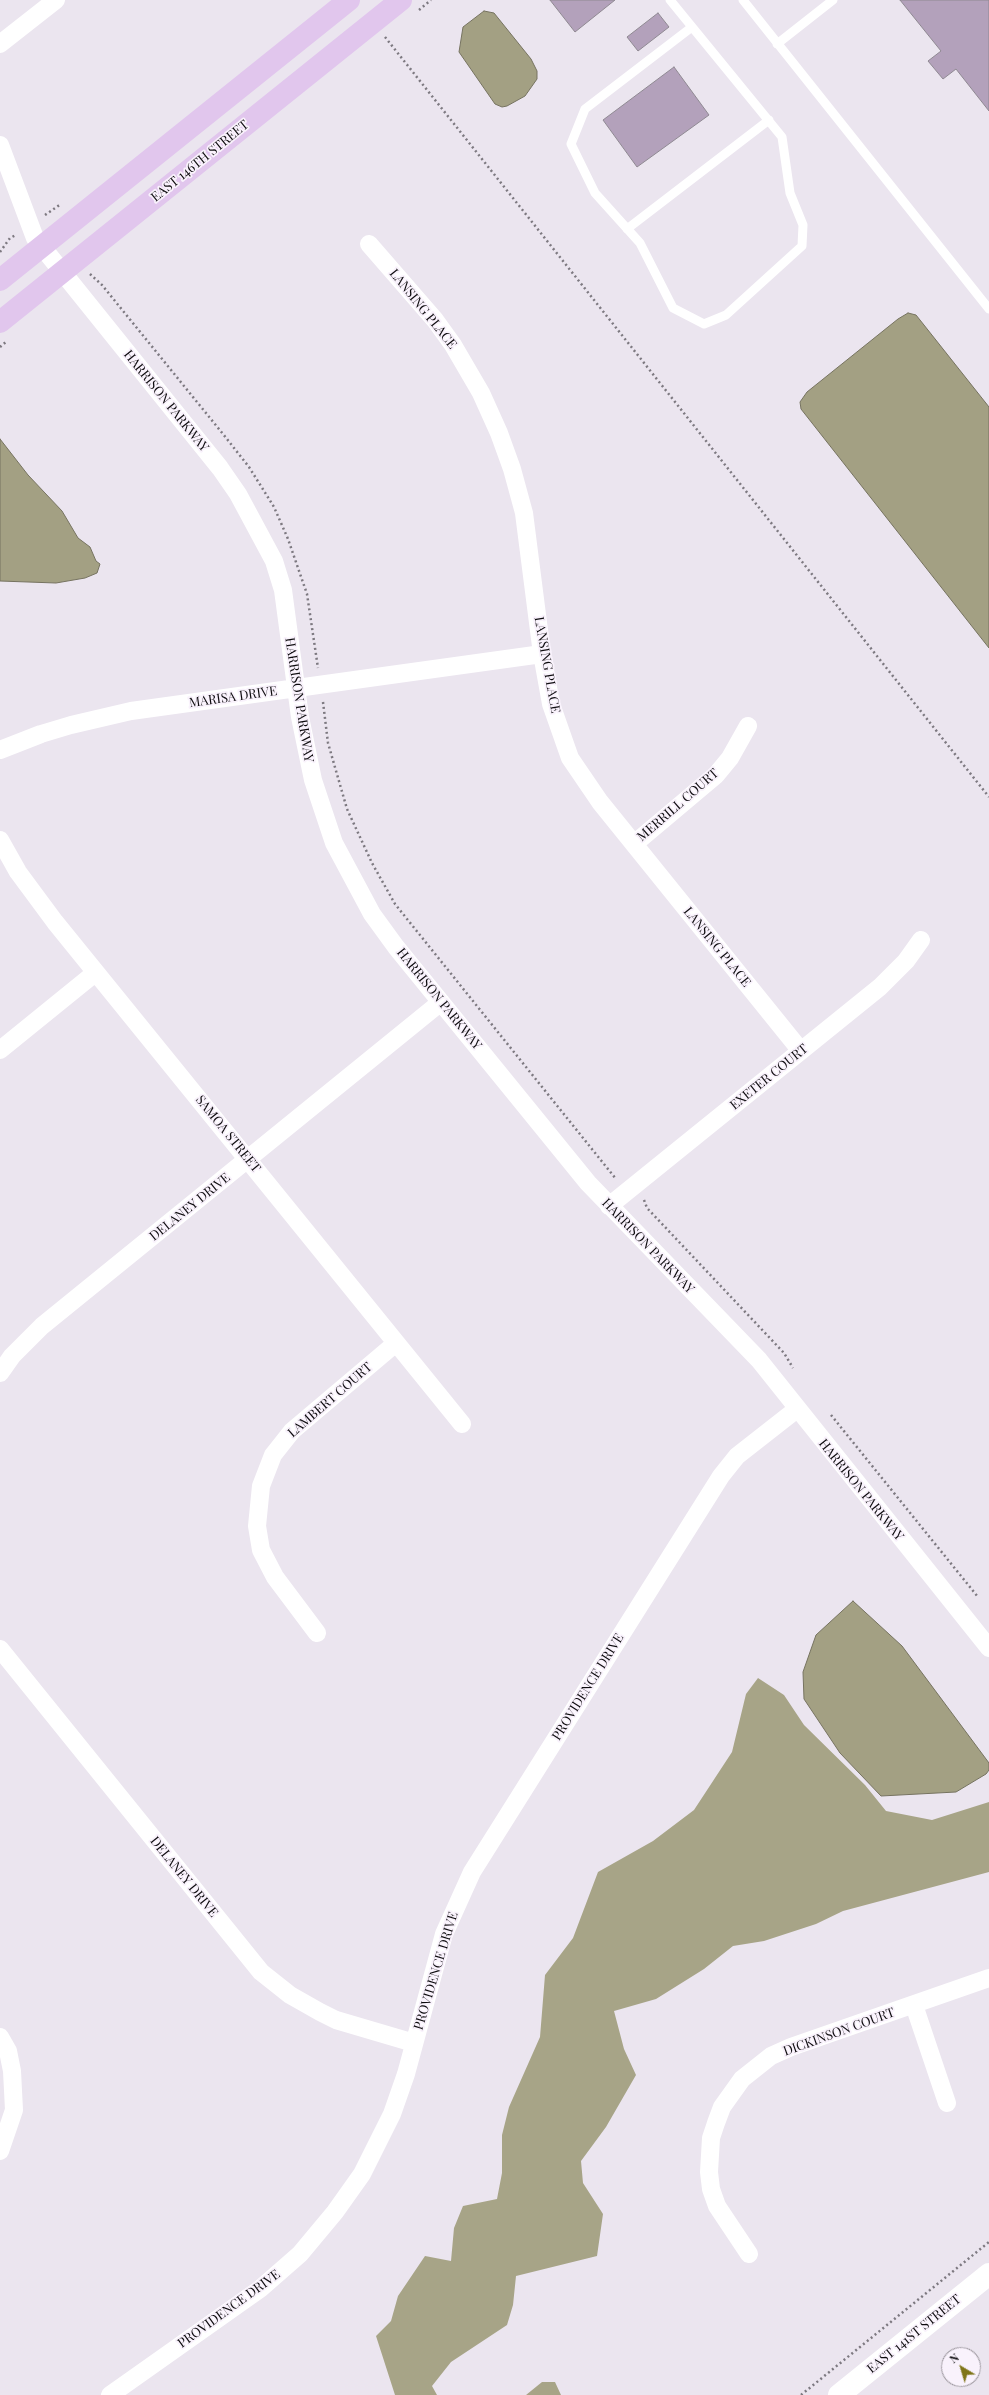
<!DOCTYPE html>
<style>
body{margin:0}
#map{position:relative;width:989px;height:2395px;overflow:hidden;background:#ebe5ef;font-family:"Playfair Display",serif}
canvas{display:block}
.north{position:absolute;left:941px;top:2347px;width:40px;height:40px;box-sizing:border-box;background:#f9f2fc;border:1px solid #9a959c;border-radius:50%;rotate:322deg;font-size:11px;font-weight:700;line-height:16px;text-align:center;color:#0c0a0d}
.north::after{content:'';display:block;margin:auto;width:14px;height:18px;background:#7f7518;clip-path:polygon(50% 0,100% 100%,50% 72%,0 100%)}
</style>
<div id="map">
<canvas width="989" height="2395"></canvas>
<div class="north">N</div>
</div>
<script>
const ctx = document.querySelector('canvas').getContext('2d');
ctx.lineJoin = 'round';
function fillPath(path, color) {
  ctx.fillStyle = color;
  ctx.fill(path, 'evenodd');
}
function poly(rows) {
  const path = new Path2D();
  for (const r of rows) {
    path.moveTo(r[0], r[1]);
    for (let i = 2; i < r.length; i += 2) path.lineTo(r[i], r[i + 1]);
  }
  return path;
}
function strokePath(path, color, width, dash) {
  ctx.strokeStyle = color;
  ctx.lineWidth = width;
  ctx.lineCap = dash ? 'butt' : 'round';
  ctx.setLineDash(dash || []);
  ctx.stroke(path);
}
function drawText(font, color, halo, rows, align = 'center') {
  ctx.font = font + ' "Playfair Display",serif';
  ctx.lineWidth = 3.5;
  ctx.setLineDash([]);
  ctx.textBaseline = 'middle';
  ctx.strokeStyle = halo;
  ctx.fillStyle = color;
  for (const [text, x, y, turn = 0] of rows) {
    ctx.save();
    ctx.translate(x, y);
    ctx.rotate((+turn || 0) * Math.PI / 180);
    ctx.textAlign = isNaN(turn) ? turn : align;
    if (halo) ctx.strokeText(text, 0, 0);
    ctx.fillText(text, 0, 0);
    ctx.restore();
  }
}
const forest = poly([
 [758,1678,784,1695,804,1725,865,1785,886,1811,932,1820,989,1802,989,1872,843,1911,816,1924,764,1941,733,1946,704,1969,656,1999,614,2011,624,2049,636,2075,606,2127,581,2161,583,2183,603,2214,597,2256,516,2276,513,2305,507,2325,451,2362,432,2386,437,2395,395,2395,376,2336,391,2321,398,2296,425,2256,451,2261,454,2228,463,2206,497,2199,502,2173,502,2135,509,2107,540,2037,545,1975,573,1938,598,1872,653,1841,694,1810,732,1752,746,1694],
 [542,2382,555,2382,561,2395,526,2395]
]);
const water = poly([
 [484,11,494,13,531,59,537,71,537,79,525,96,507,106,502,107,495,104,459,52,463,27,484,11],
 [908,313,916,315,920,320,989,407,989,648,801,409,800,402,807,392,898,319,908,313],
 [0,439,28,475,62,511,78,538,90,547,96,561,100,564,97,573,85,578,56,583,0,581,0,439],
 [853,1601,902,1646,989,1763,989,1770,986,1774,956,1792,881,1796,840,1753,804,1699,803,1672,816,1635,853,1601]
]);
const building = poly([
 [550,0,615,0,575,32,550,0],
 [900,0,989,0,989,111,956,69,943,79,928,61,941,51,900,0],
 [658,13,669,27,638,51,627,37,658,13],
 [674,67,709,115,637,167,603,120,674,67]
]);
const path = poly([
 [419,10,431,0],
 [385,37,989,797],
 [45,215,61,204],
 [0,252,10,238,16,235],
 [90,274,102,285,223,434,249,467,274,507,288,539,307,594,318,668],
 [0,347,7,341],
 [323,702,328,743,347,809,372,863,395,904,616,1179],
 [644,1200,647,1208,784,1353,793,1368],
 [831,1415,978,1597],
 [801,2395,989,2242]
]);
const lane = poly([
 [670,0,782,137,790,193,803,225,802,246,726,315,704,324,673,308,640,243,595,193,571,144,585,109,692,27],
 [743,0,989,309],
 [777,44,833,0],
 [627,229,769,120]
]);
const street = poly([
 [0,44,56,0],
 [0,145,35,238,220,468,238,494,274,561,283,590,300,717,313,780,334,843,372,914,396,947,588,1183,759,1360,989,1648],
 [369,244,435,320,453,345,481,393,499,433,512,469,524,513,542,654,551,704,570,758,600,802,801,1051],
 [0,750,41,734,71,725,131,711,542,654],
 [0,840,18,872,55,922,462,1424],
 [634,844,716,775,730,758,748,726],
 [0,1050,95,973],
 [609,1206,880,987,906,961,921,940],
 [0,1373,12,1356,42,1326,441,1002],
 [317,1633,275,1577,261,1550,257,1526,261,1486,273,1455,292,1431,396,1343],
 [0,1649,261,1972,290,1995,320,2012,336,2020,414,2043],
 [914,2005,947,2103],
 [0,2037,8,2051,12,2071,14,2110,0,2151],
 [749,2254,717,2206,711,2189,709,2172,711,2138,716,2123,722,2107,742,2079,771,2056,791,2047,989,1978],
 [110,2395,260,2289,300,2254,335,2212,362,2174,392,2114,406,2074,444,1934,472,1872,721,1476,737,1456,797,1409]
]);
const secondary = poly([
 [839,2395,989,2274]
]);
const primary = poly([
 [0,280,349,0],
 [0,322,401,0]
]);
const streetNames = [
 ["EAST 146TH STREET",200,161,-39],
 ["LANSING PLACE",423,309,51],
 ["HARRISON PARKWAY",166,401,51],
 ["LANSING PLACE",547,665,80],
 ["MARISA DRIVE",233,697,-8],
 ["HARRISON PARKWAY",299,700,81],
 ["MERRILL COURT",678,805,-41],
 ["LANSING PLACE",717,947,51],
 ["HARRISON PARKWAY",439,999,51],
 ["EXETER COURT",769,1077,-39],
 ["SAMOA STREET",228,1134,51],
 ["DELANEY DRIVE",190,1207,-39],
 ["HARRISON PARKWAY",648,1246,46],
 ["LAMBERT COURT",330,1400,-41],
 ["HARRISON PARKWAY",861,1490,51],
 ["PROVIDENCE DRIVE",588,1687,-58],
 ["DELANEY DRIVE",184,1877,51],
 ["PROVIDENCE DRIVE",436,1971,-73],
 ["DICKINSON COURT",839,2032,-20],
 ["PROVIDENCE DRIVE",229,2309,-36],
 ["EAST 141ST STREET",914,2334,-39]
];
fillPath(forest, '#a7a487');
fillPath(water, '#a3a083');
strokePath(water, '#767360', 1);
fillPath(building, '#b3a1bb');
strokePath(building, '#8f8992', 1);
strokePath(path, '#7d7980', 2.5, [2, 3]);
strokePath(lane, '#fff', 9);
strokePath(street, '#fff', 18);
strokePath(secondary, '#fff', 22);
strokePath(primary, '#e1c6ed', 22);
drawText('13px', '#0c0a0d', '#f9f2fc', streetNames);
</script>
